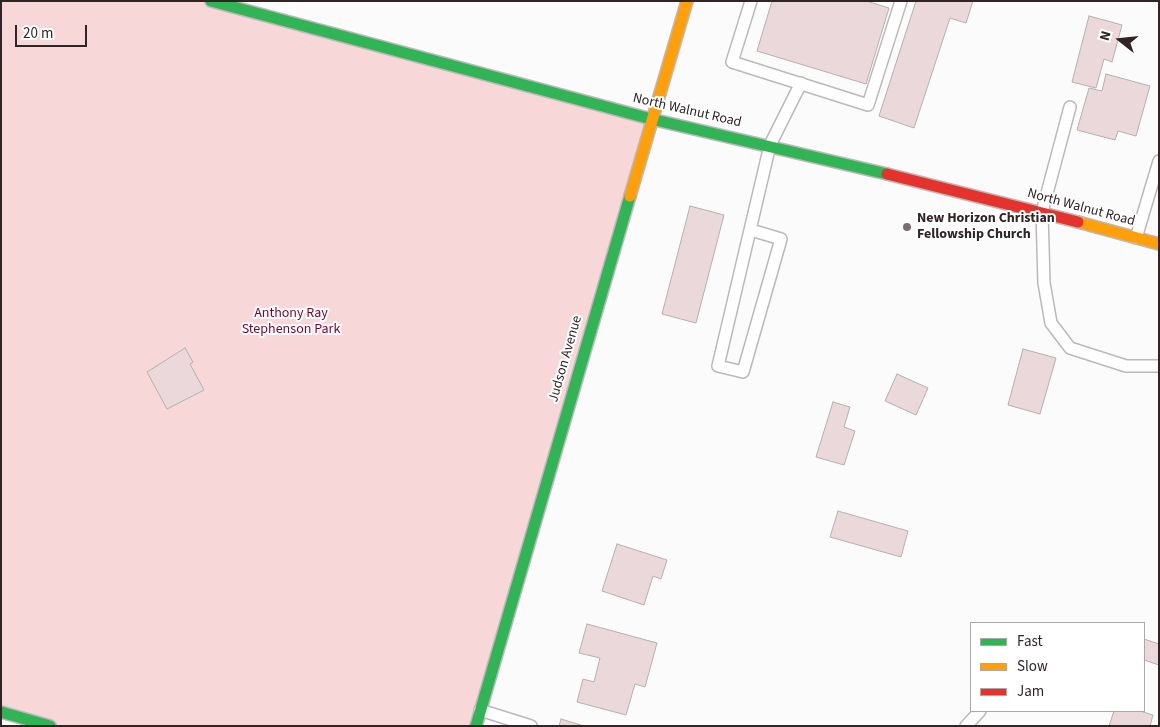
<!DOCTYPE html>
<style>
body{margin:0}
#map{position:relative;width:1160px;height:727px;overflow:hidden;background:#fbfbfb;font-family:"Source Sans 3",sans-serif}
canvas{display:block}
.frame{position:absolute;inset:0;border:2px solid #302425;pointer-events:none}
.legend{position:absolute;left:970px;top:622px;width:175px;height:90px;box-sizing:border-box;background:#fff;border:1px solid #aca7a8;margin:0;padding:6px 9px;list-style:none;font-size:15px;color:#302425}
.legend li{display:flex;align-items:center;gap:10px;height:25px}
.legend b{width:25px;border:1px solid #aca7a8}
.north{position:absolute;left:1095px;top:15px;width:50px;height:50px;-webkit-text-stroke:4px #fff;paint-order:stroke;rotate:286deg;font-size:14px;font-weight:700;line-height:20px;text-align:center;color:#302425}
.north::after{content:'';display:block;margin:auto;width:18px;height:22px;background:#302425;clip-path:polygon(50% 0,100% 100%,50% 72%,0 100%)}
.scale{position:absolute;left:15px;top:25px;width:72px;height:22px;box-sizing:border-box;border:2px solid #302425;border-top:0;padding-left:6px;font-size:15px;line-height:18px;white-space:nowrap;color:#302425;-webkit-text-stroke:4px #fff;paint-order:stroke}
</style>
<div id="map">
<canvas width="1160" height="727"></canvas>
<div class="frame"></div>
<ul class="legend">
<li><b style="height:6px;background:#30b455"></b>Fast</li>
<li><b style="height:6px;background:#ff9f0a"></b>Slow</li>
<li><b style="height:6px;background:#e5322d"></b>Jam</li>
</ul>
<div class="north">N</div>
<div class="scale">20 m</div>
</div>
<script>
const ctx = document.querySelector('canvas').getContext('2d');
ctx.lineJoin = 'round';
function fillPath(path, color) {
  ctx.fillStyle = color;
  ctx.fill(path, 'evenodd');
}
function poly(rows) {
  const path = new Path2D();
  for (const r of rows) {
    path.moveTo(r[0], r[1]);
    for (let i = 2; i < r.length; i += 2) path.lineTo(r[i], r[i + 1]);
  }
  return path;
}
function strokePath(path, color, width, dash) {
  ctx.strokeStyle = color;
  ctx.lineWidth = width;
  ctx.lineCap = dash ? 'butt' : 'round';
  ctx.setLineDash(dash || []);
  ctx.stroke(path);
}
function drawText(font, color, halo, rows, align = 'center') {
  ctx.font = font + ' "Source Sans 3",sans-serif';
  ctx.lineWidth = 4;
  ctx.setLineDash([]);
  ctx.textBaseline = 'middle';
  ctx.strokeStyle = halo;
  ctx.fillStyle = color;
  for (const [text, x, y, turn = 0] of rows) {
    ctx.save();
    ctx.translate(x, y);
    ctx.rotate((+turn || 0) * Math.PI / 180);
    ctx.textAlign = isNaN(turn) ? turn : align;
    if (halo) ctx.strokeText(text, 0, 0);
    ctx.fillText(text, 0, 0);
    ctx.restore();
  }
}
const green = poly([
 [1,1,215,1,651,119,476,726,47,726,1,713]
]);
const building = poly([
 [772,1,866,1,889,8,866,84,757,51,772,1],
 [916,1,973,1,966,23,950,18,914,128,879,116,916,1],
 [1089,16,1122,25,1112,62,1104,59,1096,88,1072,82,1089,16],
 [1106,74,1150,86,1136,136,1118,131,1115,140,1077,130,1089,88,1102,91,1106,74],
 [690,206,724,215,696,323,662,314,690,206],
 [185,348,193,362,190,364,204,390,167,409,147,372,185,348],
 [1023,349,1056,358,1040,414,1008,405,1023,349],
 [897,374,928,388,916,415,885,401,897,374],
 [833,402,850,407,844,427,855,431,844,465,816,457,833,402],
 [838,511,908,531,901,557,830,537,838,511],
 [617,544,667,560,661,579,653,576,644,605,602,591,617,544],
 [587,624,657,643,645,687,635,684,626,715,577,702,583,679,594,682,600,658,579,653,587,624],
 [1144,639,1159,644,1159,665,1144,660,1144,662,1144,639],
 [1114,711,1140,711,1153,715,1150,726,1109,726,1114,711],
 [561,719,584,726,559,726,561,719]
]);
const lane = poly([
 [751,1,732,62,868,105,901,1],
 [1070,107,1042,212,1044,283,1051,323,1070,348,1126,366,1159,366],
 [751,230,781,239,743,372,718,366,770,145,801,83],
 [1136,238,1159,161],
 [480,710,531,726],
 [966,726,980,711]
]);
const fast = poly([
 [211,1,651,119,887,174],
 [1,712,50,726],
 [476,726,630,196]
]);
const slow = poly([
 [630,196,687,1],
 [1078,222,1159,244]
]);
const jam = poly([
 [887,174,1078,222]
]);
const markers = [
 [907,227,5,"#776f70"]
];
const streetNames = [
 ["North Walnut Road",687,111,13],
 ["North Walnut Road",1081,208,15],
 ["Judson Avenue",566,359,-74]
];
const poiNames = [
 ["New Horizon Christian",917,219],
 ["Fellowship Church",917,235]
];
const parkNames = [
 ["Anthony Ray",291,314],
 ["Stephenson Park",291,330]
];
fillPath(green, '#f8d7d9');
fillPath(building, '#ebd8da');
strokePath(building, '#b5b0b0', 1);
strokePath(lane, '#bdb8b8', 14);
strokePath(fast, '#bdb8b8', 14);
strokePath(slow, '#bdb8b8', 14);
strokePath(jam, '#bdb8b8', 14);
strokePath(lane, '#fefefe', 11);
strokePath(fast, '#30b455', 11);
strokePath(slow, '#ff9f0a', 11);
strokePath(jam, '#e5322d', 11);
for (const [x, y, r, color] of markers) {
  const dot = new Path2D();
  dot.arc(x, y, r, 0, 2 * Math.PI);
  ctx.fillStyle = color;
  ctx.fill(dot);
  strokePath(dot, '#fff', 2);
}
drawText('14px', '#302425', '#fff', streetNames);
drawText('bold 14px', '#302425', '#fff', poiNames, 'left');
drawText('14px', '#7c0228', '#fff', parkNames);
</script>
